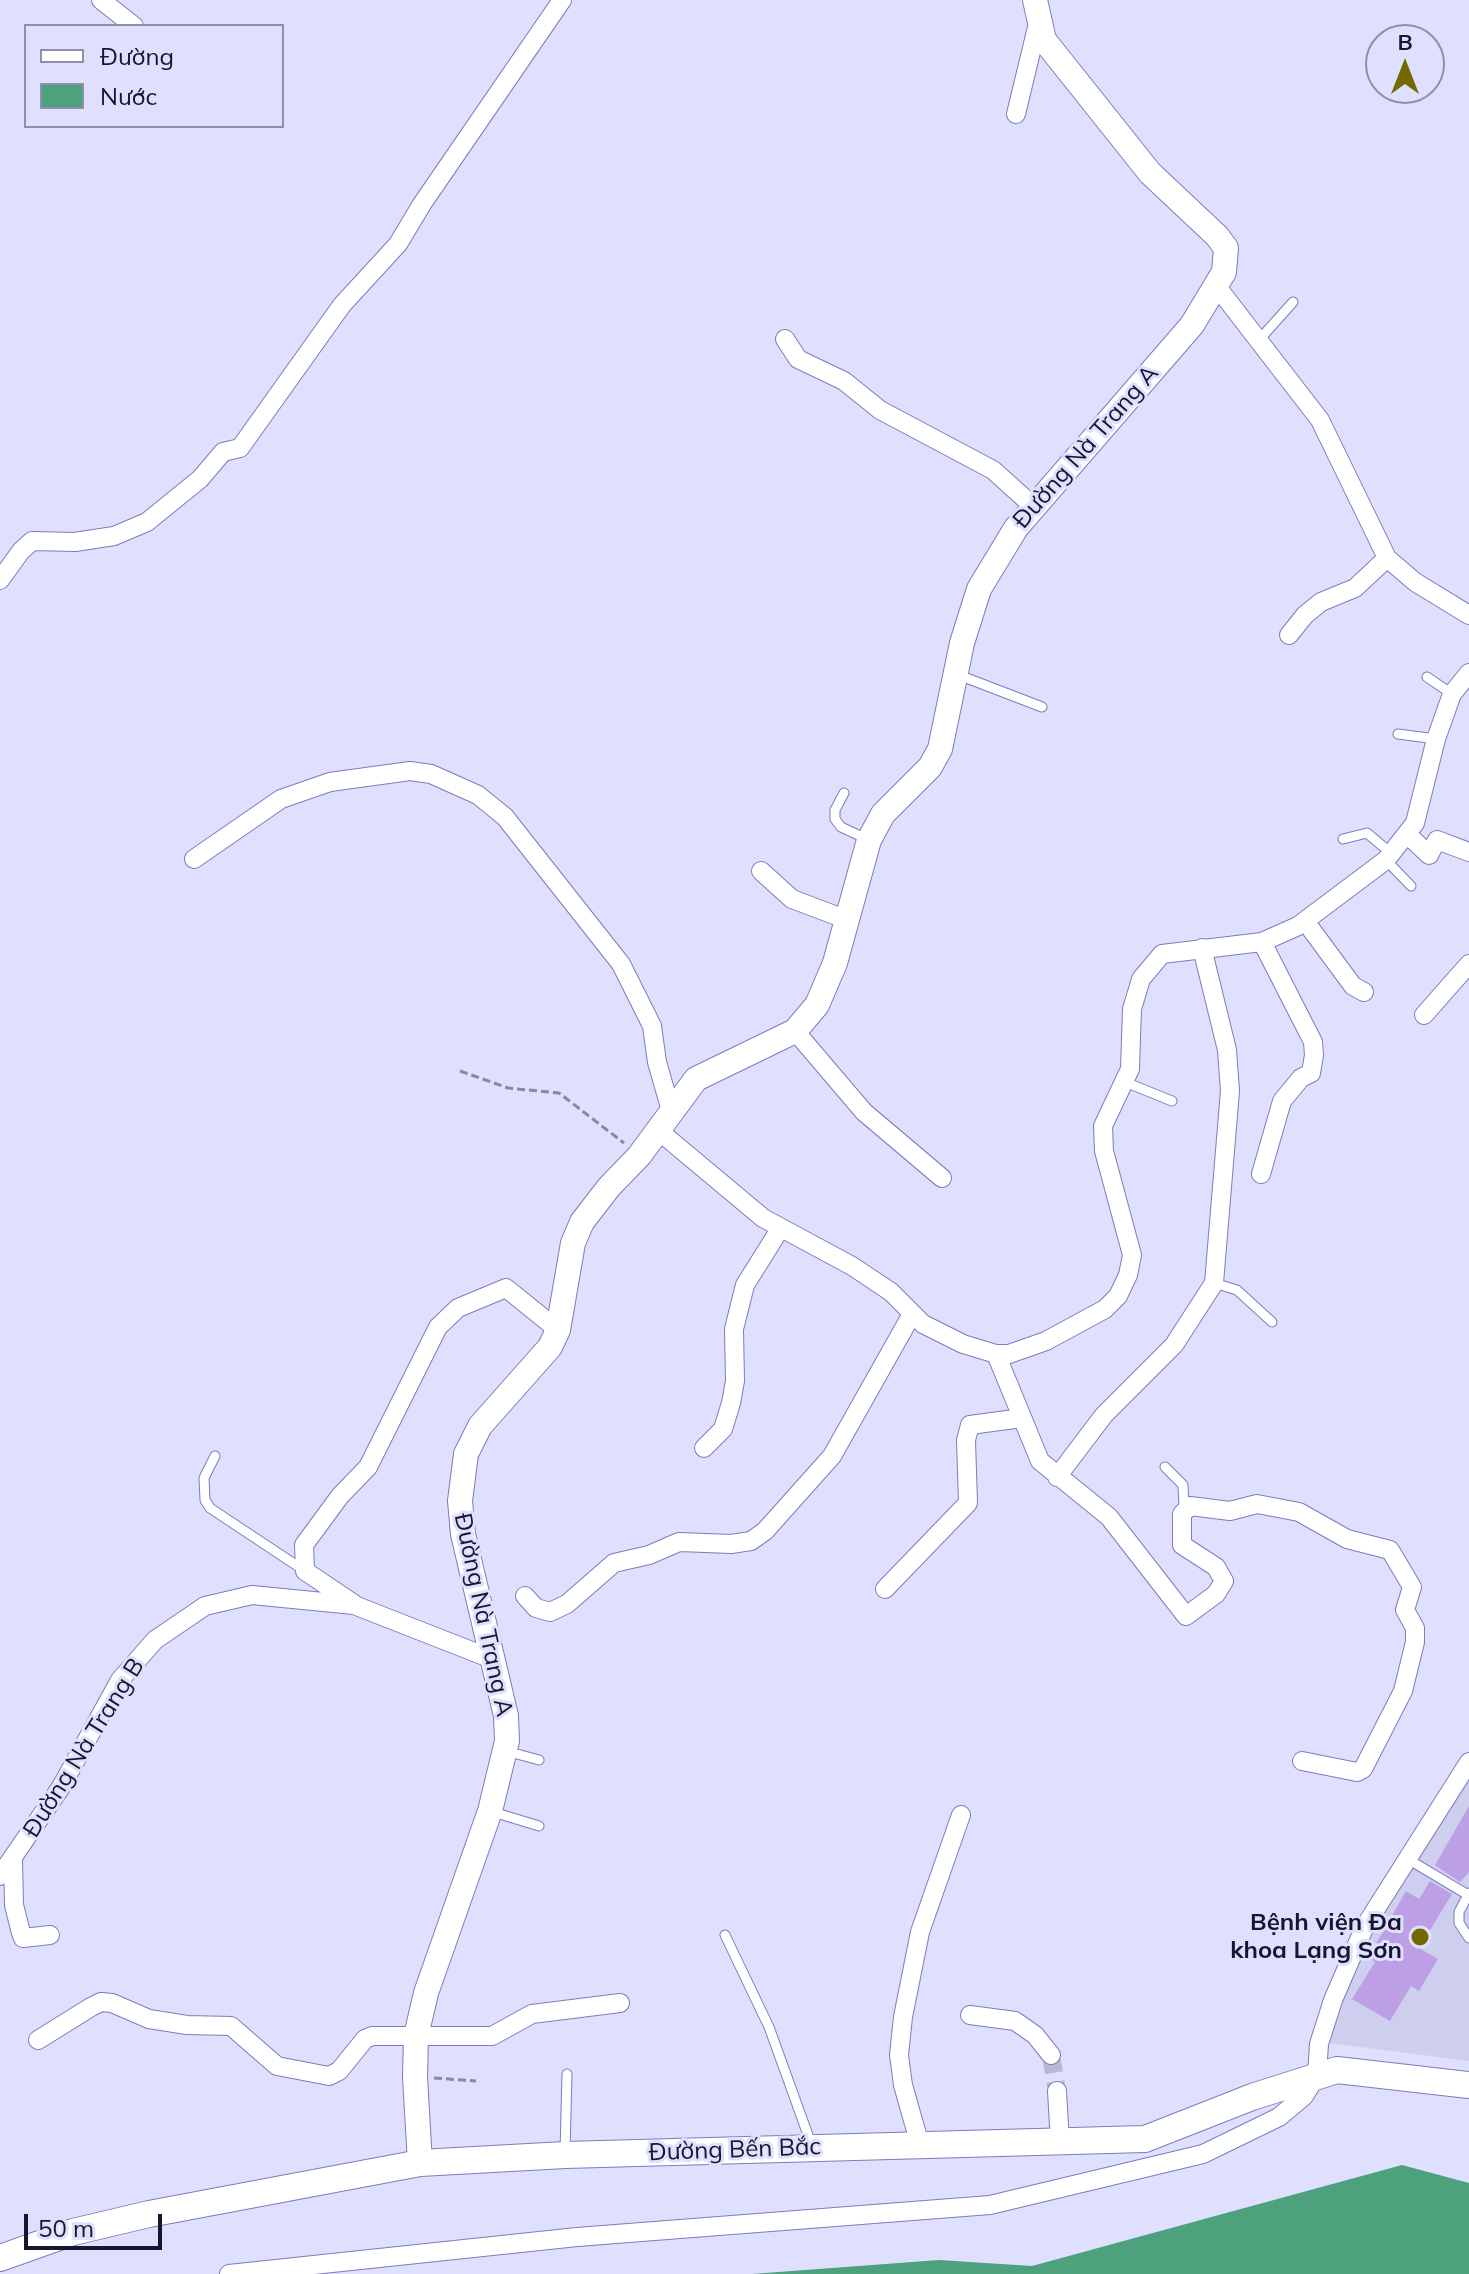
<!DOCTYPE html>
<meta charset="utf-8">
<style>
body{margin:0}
#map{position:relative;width:1469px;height:2274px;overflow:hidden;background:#dfe0fe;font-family:Mulish,sans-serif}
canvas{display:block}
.legend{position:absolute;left:24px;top:24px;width:260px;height:104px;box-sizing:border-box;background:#dfe0fe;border:2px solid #8f8fac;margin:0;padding:10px 14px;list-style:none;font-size:24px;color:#171630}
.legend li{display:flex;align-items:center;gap:16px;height:40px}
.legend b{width:40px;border:2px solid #8f8fac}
.north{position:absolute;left:1365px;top:24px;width:80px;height:80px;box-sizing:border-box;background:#dfe0fe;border:2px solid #8f8fac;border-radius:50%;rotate:0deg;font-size:22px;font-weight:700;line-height:32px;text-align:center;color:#171630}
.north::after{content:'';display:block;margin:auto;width:28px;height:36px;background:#726900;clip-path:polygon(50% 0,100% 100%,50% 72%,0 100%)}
.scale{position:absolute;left:24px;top:2214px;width:138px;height:36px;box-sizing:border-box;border:4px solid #171630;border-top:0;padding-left:10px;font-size:24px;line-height:28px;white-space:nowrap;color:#171630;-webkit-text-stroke:6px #dfe0fe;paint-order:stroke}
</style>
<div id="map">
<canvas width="1469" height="2274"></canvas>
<ul class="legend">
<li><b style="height:10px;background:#fff"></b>Đường</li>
<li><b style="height:22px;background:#4ea17d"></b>Nước</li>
</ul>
<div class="north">B</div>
<div class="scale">50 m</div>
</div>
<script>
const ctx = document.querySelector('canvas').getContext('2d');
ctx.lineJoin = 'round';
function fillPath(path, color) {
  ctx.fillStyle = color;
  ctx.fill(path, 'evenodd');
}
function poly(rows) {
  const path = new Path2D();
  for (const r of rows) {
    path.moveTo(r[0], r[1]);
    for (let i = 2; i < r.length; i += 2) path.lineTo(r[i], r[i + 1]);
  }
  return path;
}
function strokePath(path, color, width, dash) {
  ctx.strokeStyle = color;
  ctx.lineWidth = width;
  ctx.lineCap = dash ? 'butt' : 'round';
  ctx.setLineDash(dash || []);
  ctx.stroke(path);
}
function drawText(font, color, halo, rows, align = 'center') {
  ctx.font = font + ' Mulish,sans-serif';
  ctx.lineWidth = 6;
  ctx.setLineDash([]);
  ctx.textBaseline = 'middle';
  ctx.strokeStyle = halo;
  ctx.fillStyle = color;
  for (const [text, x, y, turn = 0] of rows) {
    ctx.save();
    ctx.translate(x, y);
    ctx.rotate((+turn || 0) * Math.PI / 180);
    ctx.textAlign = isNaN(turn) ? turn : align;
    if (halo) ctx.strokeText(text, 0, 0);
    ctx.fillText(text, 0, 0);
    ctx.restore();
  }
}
const built = poly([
 [1469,1780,1469,2061,1329,2043,1349,1977,1392,1898]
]);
const water = poly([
 [1402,2165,1469,2183,1469,2274,752,2274,939,2260,1032,2266]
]);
const building = poly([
 [1469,1806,1469,1872,1460,1882,1435,1865],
 [1430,1881,1452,1894,1419,1948,1438,1959,1419,1991,1411,1986,1390,2021,1352,1999,1375,1962,1368,1958,1406,1891,1419,1899]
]);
const minorTunnel = poly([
 [1051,2055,1057,2091]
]);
const path = poly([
 [460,1071,508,1088,559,1093,624,1143],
 [434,2078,476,2081]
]);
const service = poly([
 [1259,340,1293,302],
 [956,674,1042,707],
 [1427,677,1452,694],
 [1398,734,1436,739],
 [844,793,835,810,835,819,841,827,869,840],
 [1343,839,1367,833,1392,854],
 [1386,860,1411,886],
 [1125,1082,1172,1101],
 [1214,1283,1237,1290,1272,1322],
 [215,1456,204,1478,205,1500,210,1508,305,1571],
 [1165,1467,1183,1485,1184,1508],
 [506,1751,539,1760],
 [493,1812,539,1826],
 [1406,1858,1468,1895],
 [1469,1893,1459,1912,1459,1923,1469,1938],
 [725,1935,769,2027,812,2146],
 [565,2151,567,2074]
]);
const minor = poly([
 [101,0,134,26],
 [1016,114,1038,23],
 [1218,288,1320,420,1387,558,1415,582,1469,615],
 [785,339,798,359,844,381,880,410,993,470,1033,506],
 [0,580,21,551,32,541,75,542,114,536,147,522,200,479,223,452,240,448,342,305,398,244,422,204,562,0],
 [1289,635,1305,615,1321,602,1355,588,1387,558],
 [1408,835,1429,855,1437,840,1469,852],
 [194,859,281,799,330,782,410,771,431,774,478,795,505,817,621,964,652,1026,657,1062,671,1111],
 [761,871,792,899,845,919],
 [1305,921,1353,986,1364,992],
 [1424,1015,1469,964],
 [795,1031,864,1112,942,1178],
 [659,1131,763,1218,852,1266,891,1292,923,1324,963,1344,996,1354,1009,1354,1046,1341,1105,1309,1118,1296,1128,1275,1132,1255,1104,1151,1103,1126,1130,1069,1132,1009,1141,979,1162,954,1262,942,1298,926,1386,860,1415,823,1436,739,1452,694,1469,673],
 [1261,1174,1282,1101,1301,1078,1311,1073,1314,1055,1313,1042,1262,942],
 [996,1354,1040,1461,1109,1517,1186,1616,1216,1594,1224,1581,1216,1567,1182,1545,1182,1514,1190,1506,1230,1511,1257,1504,1299,1512,1347,1539,1390,1550,1412,1587,1405,1610,1415,1628,1415,1642,1403,1691,1363,1769,1357,1772,1302,1761],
 [704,1448,723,1429,731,1403,735,1381,734,1329,745,1285,780,1229],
 [1057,1477,1104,1415,1174,1345,1214,1283,1230,1091,1227,1050,1202,948],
 [885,1589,968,1503,966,1440,970,1425,1022,1418],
 [525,1596,536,1608,550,1612,567,1604,614,1563,649,1555,679,1542,731,1544,751,1541,765,1531,832,1456,912,1314],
 [354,1604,305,1571,304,1545,340,1496,368,1467,438,1327,458,1308,506,1288,558,1330],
 [13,1860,14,1905,21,1933,23,1938,50,1935],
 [0,1876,61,1787,120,1680,155,1640,205,1606,252,1595,354,1605,492,1659],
 [970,2015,1015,2021,1035,2035,1051,2055],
 [38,2040,91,2007,101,2002,112,2003,149,2019,187,2025,231,2026,277,2066,329,2076,339,2071,365,2039,372,2036,492,2036,532,2014,620,2003],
 [1057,2091,1060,2142],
 [920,2145,903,2085,899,2055,903,2017,920,1932,961,1815],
 [229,2274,577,2237,990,2205,1203,2154,1279,2117,1304,2096,1317,2075,1319,2044,1333,2000,1365,1926,1469,1762]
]);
const tertiary = poly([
 [420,2163,415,2077,416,2036,426,1993,490,1811,507,1741,506,1716,463,1534,460,1501,466,1454,480,1426,550,1347,558,1330,573,1243,582,1222,609,1187,639,1156,696,1079,795,1031,817,1005,835,963,869,840,883,814,930,767,940,749,962,643,979,589,1016,528,1192,325,1224,272,1226,248,1217,236,1150,173,1044,40,1035,0]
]);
const secondary = poly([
 [0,2258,73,2232,149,2214,420,2163,565,2155,1145,2139,1252,2097,1337,2070,1469,2085]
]);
const markers = [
 [1420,1937,10,"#726900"]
];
const streetNames = [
 ["Đường Nà Trang A",1086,447,-49],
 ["Đường Nà Trang A",483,1615,78],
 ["Đường Nà Trang B",84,1748,-58],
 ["Đường Bến Bắc",735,2150,-2]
];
const poiNames = [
 ["Bệnh viện Đa",1402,1923],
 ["khoa Lạng Sơn",1402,1951]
];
fillPath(built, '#cecfef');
fillPath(water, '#4ea17d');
fillPath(building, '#bc9fe4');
strokePath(minorTunnel, '#b7b8d5', 18, [18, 9]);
strokePath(service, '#7c7bbf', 11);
strokePath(minor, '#7c7bbf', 20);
strokePath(tertiary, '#7c7bbf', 26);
strokePath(secondary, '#7c7bbf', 28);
strokePath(path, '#8888a4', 3, [8, 4]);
strokePath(service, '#fff', 9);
strokePath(minor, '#fff', 18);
strokePath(tertiary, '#fff', 24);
strokePath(secondary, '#fff', 26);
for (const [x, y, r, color] of markers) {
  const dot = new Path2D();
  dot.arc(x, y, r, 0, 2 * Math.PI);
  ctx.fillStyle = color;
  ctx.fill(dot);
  strokePath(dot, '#dfe0fe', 3);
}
drawText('24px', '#171630', '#dfe0fe', streetNames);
drawText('bold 24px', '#171630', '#dfe0fe', poiNames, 'right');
</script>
